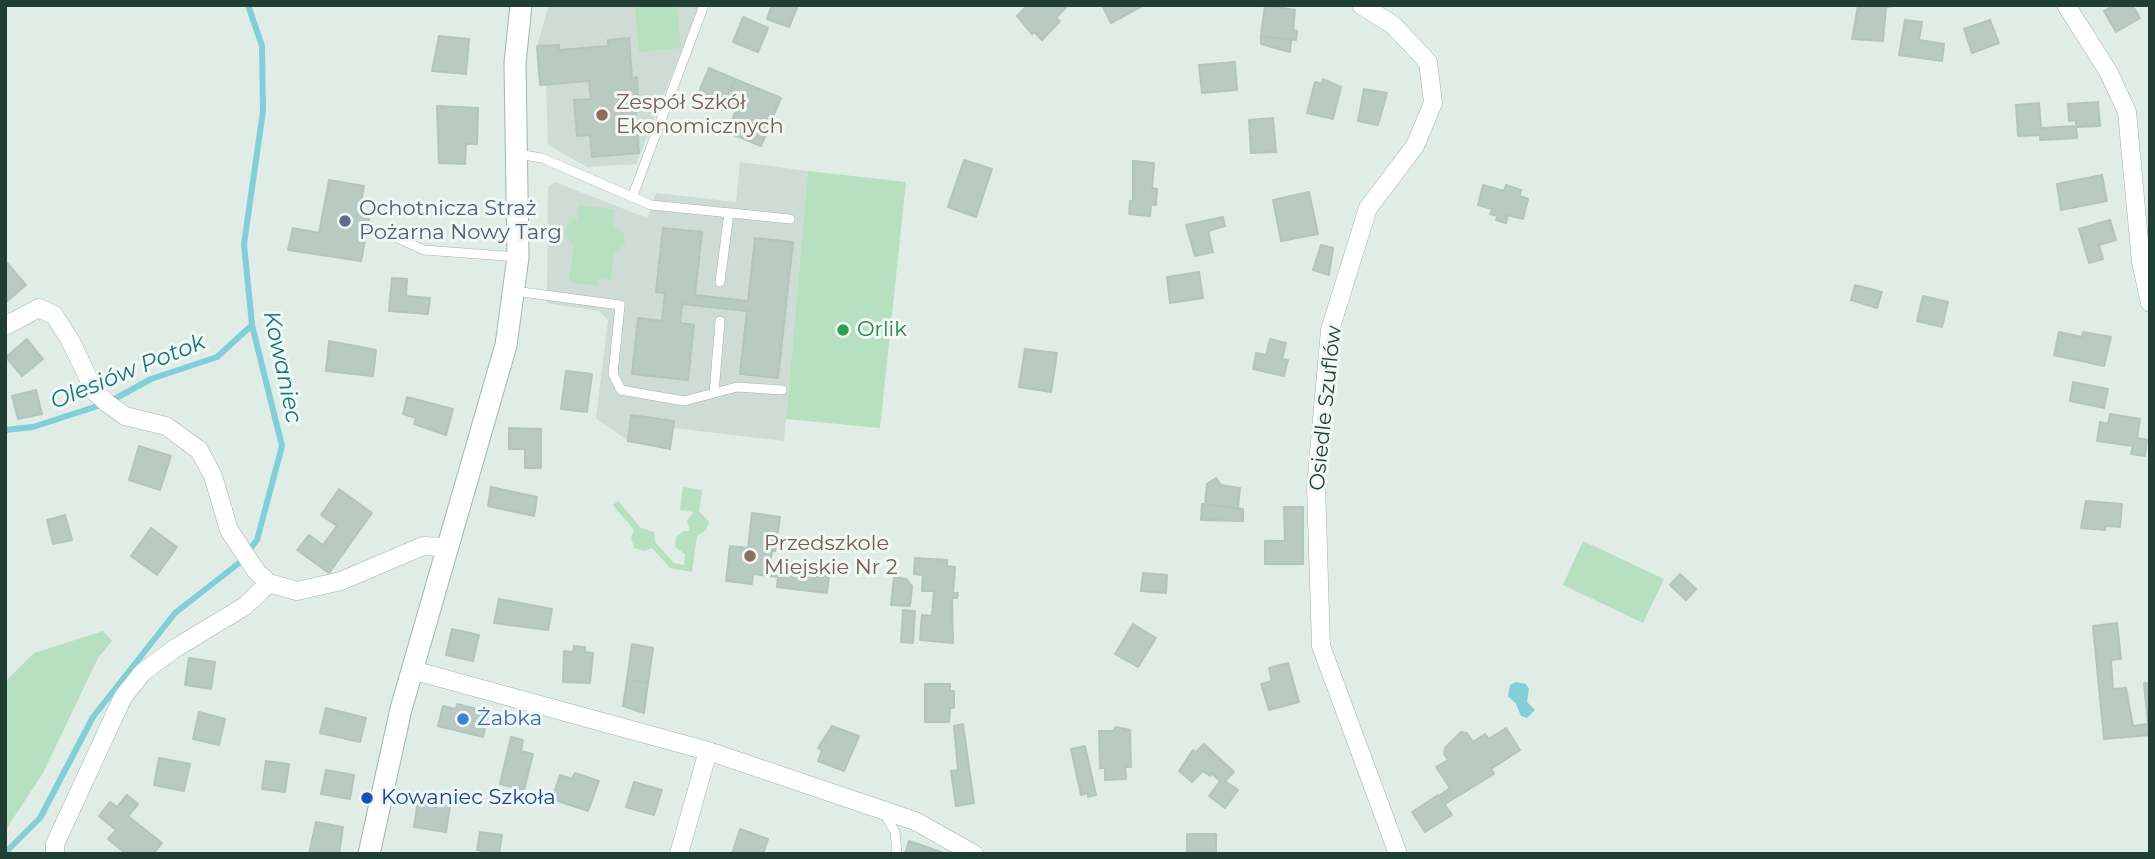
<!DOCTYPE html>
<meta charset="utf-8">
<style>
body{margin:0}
#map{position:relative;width:2155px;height:859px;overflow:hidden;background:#e0ece6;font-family:Montserrat,sans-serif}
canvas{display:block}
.frame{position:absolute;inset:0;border:7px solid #1f3e34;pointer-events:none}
</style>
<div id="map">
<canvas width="2155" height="859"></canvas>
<div class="frame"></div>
</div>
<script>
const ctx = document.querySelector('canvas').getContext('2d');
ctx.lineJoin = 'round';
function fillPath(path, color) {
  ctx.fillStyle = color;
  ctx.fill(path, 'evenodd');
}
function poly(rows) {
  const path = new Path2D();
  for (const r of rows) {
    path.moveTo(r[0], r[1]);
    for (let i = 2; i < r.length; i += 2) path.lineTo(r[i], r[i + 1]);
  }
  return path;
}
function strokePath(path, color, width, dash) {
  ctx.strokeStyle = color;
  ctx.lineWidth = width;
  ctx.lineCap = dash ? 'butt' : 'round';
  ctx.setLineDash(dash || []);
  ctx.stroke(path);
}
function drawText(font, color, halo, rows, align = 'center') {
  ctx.font = font + ' Montserrat,sans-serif';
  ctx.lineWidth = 6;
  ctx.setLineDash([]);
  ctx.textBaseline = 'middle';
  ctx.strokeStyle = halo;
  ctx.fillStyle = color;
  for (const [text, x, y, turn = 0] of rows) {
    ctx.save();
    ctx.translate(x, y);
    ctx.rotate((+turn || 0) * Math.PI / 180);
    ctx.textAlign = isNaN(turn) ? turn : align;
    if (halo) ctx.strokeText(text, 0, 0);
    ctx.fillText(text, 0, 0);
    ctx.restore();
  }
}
const built = poly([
 [549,5,700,5,636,164,587,167,548,145,546,85,540,85,537,46],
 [740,162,808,171,784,441,674,428,670,449,628,441,596,418,608,320,599,311,547,303,548,187,555,182,647,218,656,193,736,202]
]);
const green = poly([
 [635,5,677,5,681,48,639,52],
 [808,171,906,182,880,428,786,419],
 [579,205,615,210,613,225,624,234,625,244,613,255,611,280,599,279,598,286,569,282,574,246,565,237,565,232,570,221,577,219],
 [683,487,702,490,699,511,709,522,706,530,697,536,692,572,670,568,652,548,644,551,635,548,631,539,634,530,613,505,618,501,641,528,654,532,655,542,674,563,684,565,685,554,675,547,676,537,684,531,690,531,687,521,693,512,680,510],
 [1583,541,1664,579,1643,623,1563,585],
 [103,631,112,641,98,658,43,773,5,831,5,682,34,653]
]);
const water = poly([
 [1516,682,1526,684,1529,689,1527,702,1535,710,1527,718,1521,716,1516,704,1508,696,1510,685]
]);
const stream = poly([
 [5,430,33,427,107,403,151,379,217,357,252,325],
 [5,853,40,818,93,717,175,613,239,563,257,540,282,446,252,325,244,244,263,111,262,46,248,5]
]);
const building = poly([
 [772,5,798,5,789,27,767,19,772,5],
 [1028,5,1068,5,1056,18,1060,21,1042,40,1034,32,1032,34,1017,16,1028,5],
 [1102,5,1144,5,1111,23,1102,5],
 [1265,5,1295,10,1293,30,1297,31,1296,40,1261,36,1265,5],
 [1845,5,1900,5,1886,7,1883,41,1852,39,1858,6,1845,5],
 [2114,5,2132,5,2140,18,2116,32,2104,11,2114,5],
 [743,17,768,28,758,52,733,42,743,17],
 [1905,20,1922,22,1919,40,1944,44,1942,61,1899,55,1905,20],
 [1990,20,1999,43,1972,53,1964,29,1990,20],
 [439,36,469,39,466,74,432,71,439,36],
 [1261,36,1291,40,1290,52,1261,44,1261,36],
 [629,38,632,78,637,77,638,95,634,96,639,153,592,157,590,135,577,136,574,100,591,99,589,81,540,85,537,46,559,45,559,50,608,46,608,40,629,38],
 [1235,62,1237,90,1202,93,1199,65,1235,62],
 [709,68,735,79,722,110,696,99,709,68],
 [735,79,781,98,761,146,727,132,736,111,724,106,735,79],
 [1323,79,1341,87,1333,119,1307,113,1315,82,1322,84,1323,79],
 [1364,89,1387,93,1378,125,1358,121,1364,89],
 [2098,102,2100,126,2076,127,2077,138,2040,140,2040,135,2018,136,2016,105,2039,103,2041,128,2076,126,2076,120,2069,121,2068,104,2098,102],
 [437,106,478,108,477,144,466,144,465,164,439,163,437,106],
 [1273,118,1276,152,1251,153,1249,120,1273,118],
 [964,160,992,169,976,217,948,207,964,160],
 [1133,161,1154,163,1152,188,1157,189,1156,205,1151,205,1150,216,1129,214,1130,201,1133,201,1133,161],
 [2102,175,2107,201,2061,210,2057,184,2102,175],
 [329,180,364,186,359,213,370,215,361,261,288,250,293,228,319,233,329,180],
 [1483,185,1504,191,1506,185,1521,190,1520,196,1528,199,1523,219,1508,215,1506,223,1496,220,1498,216,1490,214,1492,209,1478,205,1483,185],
 [1309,192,1318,234,1281,241,1273,200,1309,192],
 [1223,217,1225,226,1208,231,1213,252,1195,256,1186,225,1223,217],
 [2110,220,2116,240,2099,245,2103,259,2089,263,2079,229,2110,220],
 [663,228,702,232,695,295,748,301,755,238,793,242,778,378,740,374,747,311,682,304,680,323,694,325,688,380,632,374,638,318,662,321,665,293,656,292,663,228],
 [1321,245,1333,248,1329,275,1313,270,1321,245],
 [7,263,26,285,5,303,5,265,7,263],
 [1199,272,1203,298,1170,303,1167,277,1199,272],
 [392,278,407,279,406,296,430,298,428,314,389,311,392,278],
 [1855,285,1882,292,1877,308,1851,300,1855,285],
 [1923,296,1948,302,1942,327,1917,321,1923,296],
 [2059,332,2082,337,2083,332,2111,337,2104,366,2054,355,2059,332],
 [27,339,43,359,22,376,6,357,27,339],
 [1270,339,1286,343,1282,359,1288,360,1284,376,1253,369,1256,353,1266,355,1270,339],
 [329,341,376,350,373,376,326,371,329,341],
 [1025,349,1057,353,1051,392,1019,387,1025,349],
 [566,371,592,374,587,412,561,409,566,371],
 [2073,382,2108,389,2104,408,2070,401,2073,382],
 [36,390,42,414,18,419,12,396,36,390],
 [407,397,453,409,446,435,414,424,416,418,403,414,407,397],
 [2110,414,2140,419,2137,438,2147,440,2145,456,2131,454,2133,446,2097,441,2100,422,2108,424,2110,414],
 [631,415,674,421,670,449,628,441,631,415],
 [509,428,541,429,541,468,525,468,525,449,509,449,509,428],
 [139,446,171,456,160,490,129,480,139,446],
 [1216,478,1221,485,1240,488,1238,508,1205,505,1207,484,1216,478],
 [491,487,537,497,534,516,488,506,491,487],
 [339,489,372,513,329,573,297,550,309,535,323,545,337,526,321,515,339,489],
 [2086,501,2122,504,2120,527,2105,526,2105,530,2081,528,2086,501],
 [1202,504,1243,509,1243,521,1201,520,1202,504],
 [1284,507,1303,507,1303,564,1265,564,1265,541,1285,541,1284,507],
 [752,513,780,517,775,551,772,551,770,564,778,564,778,560,830,567,827,593,777,587,778,577,753,574,752,584,726,581,730,546,748,548,752,513],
 [65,515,72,540,53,544,47,520,65,515],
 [151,528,177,547,157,575,131,556,151,528],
 [915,558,947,560,947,566,955,567,953,593,958,593,957,598,952,598,953,643,920,640,922,615,932,616,934,591,922,591,923,575,914,574,915,558],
 [1143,573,1167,575,1166,593,1141,591,1143,573],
 [1680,574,1696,589,1686,600,1670,585,1680,574],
 [894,577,906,579,912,586,910,606,891,605,894,577],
 [499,599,552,609,548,630,494,623,499,599],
 [903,610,915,611,913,643,901,642,903,610],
 [2117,623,2121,659,2111,660,2113,689,2126,688,2133,726,2148,724,2144,683,2150,683,2150,735,2104,739,2093,626,2117,623],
 [1133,624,1156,638,1138,667,1115,654,1133,624],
 [452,629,479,635,473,661,446,655,452,629],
 [632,644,653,648,648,683,627,680,632,644],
 [574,646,585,647,585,652,593,653,590,683,563,682,564,651,573,652,574,646],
 [189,658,215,662,211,689,185,685,189,658],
 [1288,663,1299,702,1269,710,1261,684,1272,681,1269,668,1288,663],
 [627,680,648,683,644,713,623,706,627,680],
 [925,684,950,684,950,691,954,691,954,708,950,708,949,722,925,722,925,684],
 [457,704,489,712,483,737,438,726,443,706,456,709,457,704],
 [326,708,366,718,360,742,320,733,326,708],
 [199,712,225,719,219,745,193,739,199,712],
 [963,724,974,803,956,806,951,771,958,770,954,726,963,724],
 [832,726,859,736,844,771,818,761,822,750,818,748,832,726],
 [1116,727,1130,730,1131,767,1125,767,1126,779,1105,780,1105,768,1100,768,1099,731,1113,731,1116,727],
 [1506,728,1520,750,1491,769,1494,774,1445,804,1439,796,1450,788,1436,767,1448,760,1444,754,1445,748,1461,732,1467,733,1473,742,1485,734,1489,739,1506,728],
 [511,737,523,740,521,751,533,754,524,790,500,784,511,737],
 [1204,744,1234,772,1225,781,1238,790,1225,808,1209,796,1220,781,1211,773,1210,776,1203,771,1192,782,1179,771,1193,750,1196,752,1204,744],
 [1085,746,1096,795,1088,797,1088,793,1081,795,1071,749,1085,746],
 [159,758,190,764,184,791,154,785,159,758],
 [266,761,289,764,285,792,262,789,266,761],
 [326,770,354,775,350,799,321,794,326,770],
 [575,773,599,781,588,811,552,799,560,775,572,779,575,773],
 [634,782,662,790,654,815,626,807,634,782],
 [127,795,138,804,128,816,162,843,153,854,126,854,108,839,116,830,99,816,110,802,117,807,127,795],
 [1438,795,1452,815,1425,832,1412,812,1438,795],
 [430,797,442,799,441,805,450,806,446,832,414,827,418,801,429,803,430,797],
 [316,822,343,827,339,854,309,854,316,822],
 [740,829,768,839,763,854,732,854,740,829],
 [480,832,502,835,499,854,477,850,480,832],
 [1187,834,1216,834,1216,854,1187,854,1187,834],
 [909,841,941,852,940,854,905,854,909,841]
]);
const lane = poly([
 [517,154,542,158,651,205,790,219],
 [632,198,704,5],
 [389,234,424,250,518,257],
 [720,282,729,213],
 [514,291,620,305,613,374,621,390,684,401,737,387,782,390],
 [714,393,720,321],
 [884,813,895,832,897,854]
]);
const street = poly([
 [1361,5,1393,25,1428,62,1433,103,1415,146,1368,208,1330,330,1316,486,1321,646,1398,854],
 [2066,5,2108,71,2127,112,2141,262,2150,303],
 [5,326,39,308,54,315,70,340,95,392,107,403,125,416,166,426,199,450,213,476,229,530,256,571,269,583,297,591,341,581,423,546,447,547],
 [412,670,708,751,915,821,974,854],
 [55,854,55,844,123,697,142,673,174,649,245,606,269,583],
 [679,854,708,751]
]);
const secondary = poly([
 [369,854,401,709,506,345,518,257,515,63,521,5]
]);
const markers = [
 [602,115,7,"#8d6e63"],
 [345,221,7,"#5c6f8a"],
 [843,330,7,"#2e9e5b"],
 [750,556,7,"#8d6e63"],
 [463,719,7,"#3f7fe0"],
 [367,798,7,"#1a4fb4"]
];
const educationNames = [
 ["Zespół Szkół",616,103],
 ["Ekonomicznych",616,127],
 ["Przedszkole",764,544],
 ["Miejskie Nr 2",764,568]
];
const serviceNames = [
 ["Ochotnicza Straż",359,209],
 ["Pożarna Nowy Targ",359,233]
];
const leisureNames = [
 ["Orlik",857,330]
];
const streetNames = [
 ["Osiedle Szuflów",1326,408,-84]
];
const shopNames = [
 ["Żabka",477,719]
];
const transitNames = [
 ["Kowaniec Szkoła",381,798]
];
const waterNames = [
 ["Kowaniec",282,367,78],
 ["Olesiów Potok",128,372,-22]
];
fillPath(built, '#cedcd5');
fillPath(green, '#b6e0bf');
fillPath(water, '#82cfd7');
strokePath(stream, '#82cfd7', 6);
fillPath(building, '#b8cac1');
strokePath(building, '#b2c6bc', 2);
strokePath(lane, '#a2b4ad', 10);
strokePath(street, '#a2b4ad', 19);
strokePath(secondary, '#9db9ad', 23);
strokePath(lane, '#fff', 9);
strokePath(street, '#fff', 18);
strokePath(secondary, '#fff', 21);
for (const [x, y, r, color] of markers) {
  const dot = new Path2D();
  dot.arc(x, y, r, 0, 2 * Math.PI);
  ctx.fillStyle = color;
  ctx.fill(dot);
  strokePath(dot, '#f1f8f4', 2.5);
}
drawText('21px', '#785e54', '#f1f8f4', educationNames, 'left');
drawText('21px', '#4e5e75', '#f1f8f4', serviceNames, 'left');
drawText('21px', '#27864d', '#f1f8f4', leisureNames, 'left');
drawText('21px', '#1f3e34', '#f1f8f4', streetNames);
drawText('21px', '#366cbe', '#f1f8f4', shopNames, 'left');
drawText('21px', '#164399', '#f1f8f4', transitNames, 'left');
drawText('italic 23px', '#14747f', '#f1f8f4', waterNames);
</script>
